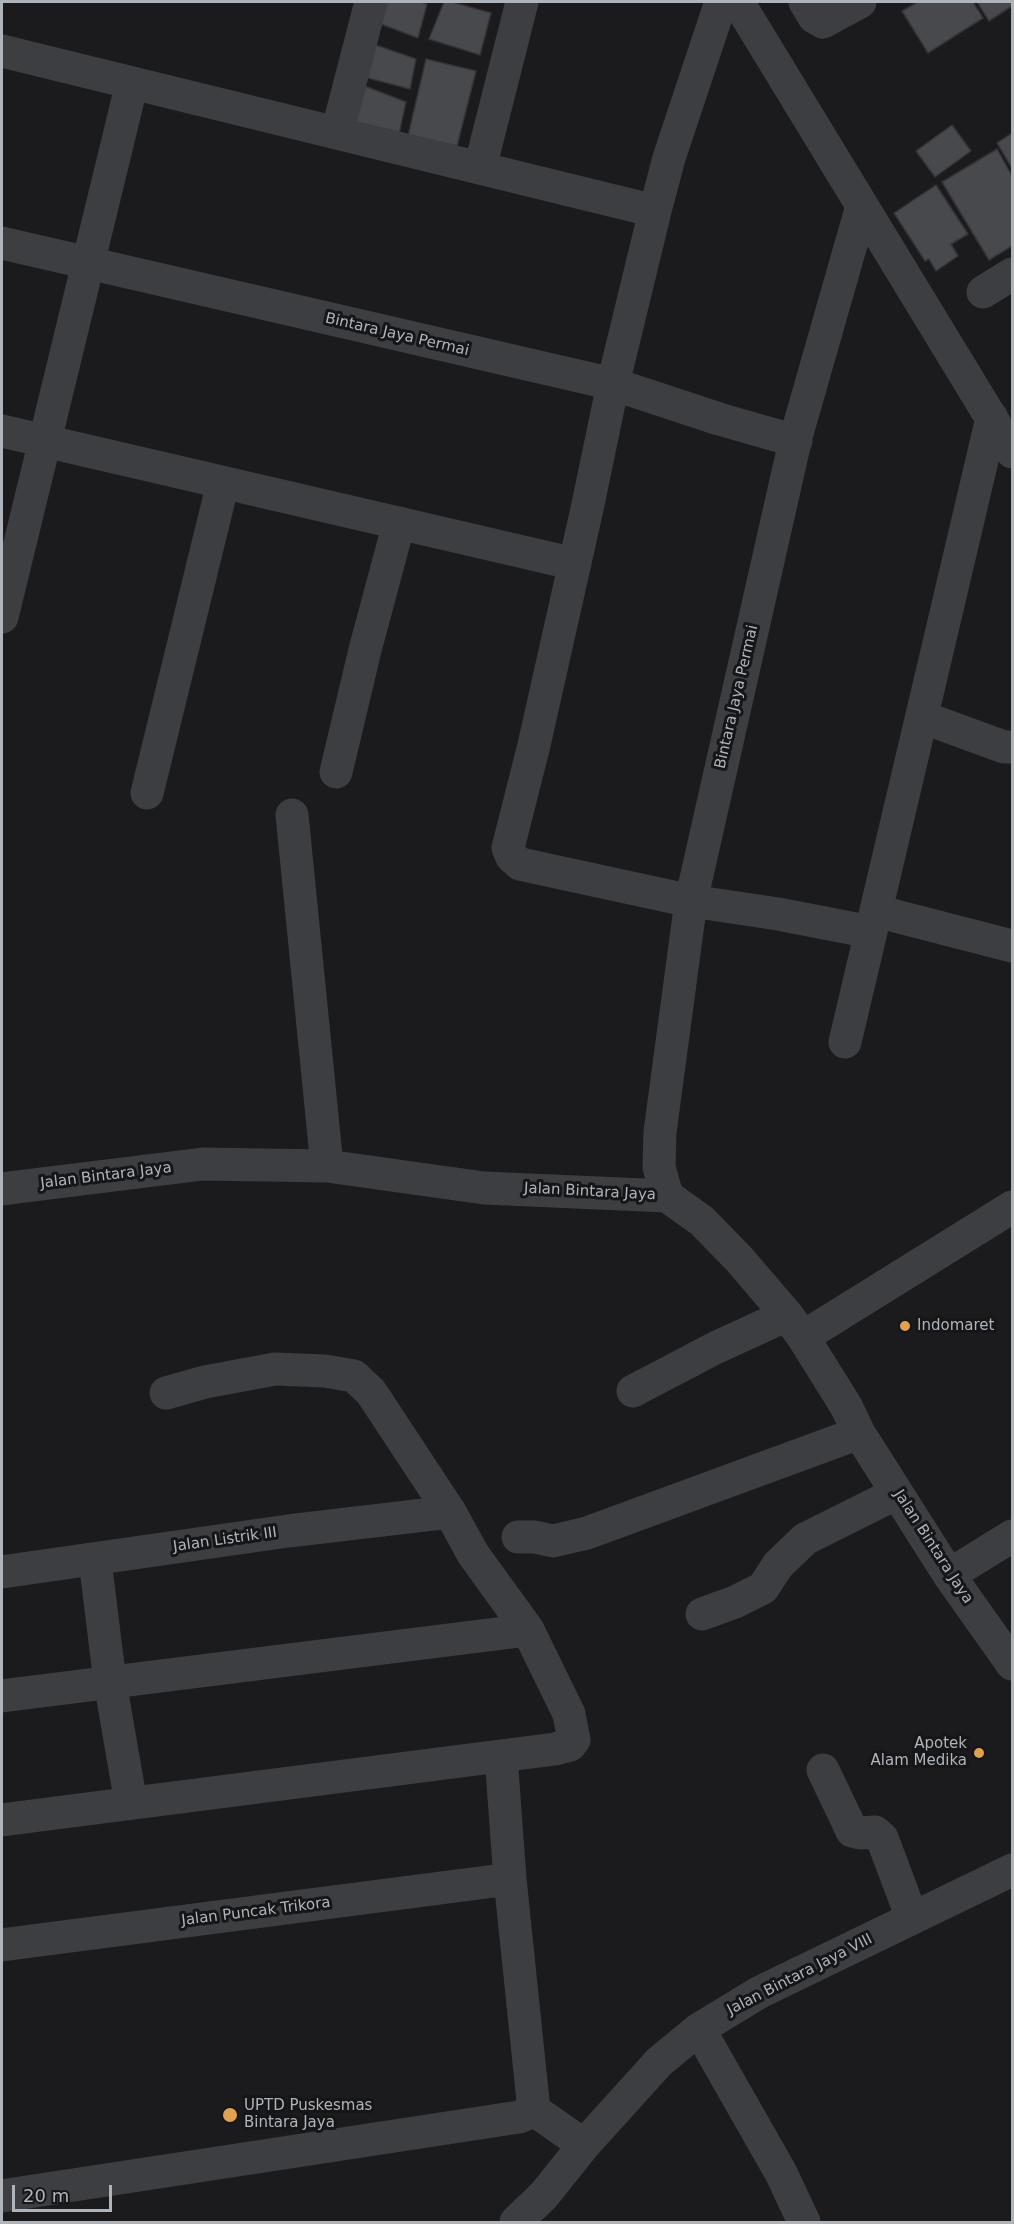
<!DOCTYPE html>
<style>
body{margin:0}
#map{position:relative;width:1014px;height:2224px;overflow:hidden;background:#1b1b1d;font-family:"DejaVu Sans",sans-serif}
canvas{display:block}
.frame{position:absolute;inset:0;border:3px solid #afb4bb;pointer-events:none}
.scale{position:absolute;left:12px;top:2185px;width:100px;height:27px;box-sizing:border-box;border:3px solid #afb4bb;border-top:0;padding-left:8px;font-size:18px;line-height:21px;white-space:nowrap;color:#afb4bb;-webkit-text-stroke:4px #161618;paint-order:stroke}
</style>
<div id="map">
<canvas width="1014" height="2224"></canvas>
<div class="frame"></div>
<div class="scale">20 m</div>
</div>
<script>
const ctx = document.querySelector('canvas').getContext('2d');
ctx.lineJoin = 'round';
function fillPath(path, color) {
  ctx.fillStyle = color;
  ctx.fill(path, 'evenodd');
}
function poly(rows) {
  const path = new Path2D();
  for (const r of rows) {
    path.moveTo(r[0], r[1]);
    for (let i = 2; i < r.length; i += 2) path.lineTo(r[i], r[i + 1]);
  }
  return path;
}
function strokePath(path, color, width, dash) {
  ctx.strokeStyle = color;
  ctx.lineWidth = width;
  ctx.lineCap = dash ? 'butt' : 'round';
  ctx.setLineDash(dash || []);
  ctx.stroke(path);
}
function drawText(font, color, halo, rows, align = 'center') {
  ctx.font = font + ' "DejaVu Sans",sans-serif';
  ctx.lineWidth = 6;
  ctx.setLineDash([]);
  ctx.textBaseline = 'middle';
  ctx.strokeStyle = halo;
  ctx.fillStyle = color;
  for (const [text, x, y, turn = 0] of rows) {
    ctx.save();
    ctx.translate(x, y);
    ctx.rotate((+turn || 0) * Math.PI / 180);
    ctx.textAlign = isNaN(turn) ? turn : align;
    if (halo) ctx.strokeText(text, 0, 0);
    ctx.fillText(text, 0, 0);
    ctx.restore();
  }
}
const building = poly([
 [382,2,420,2,427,4,418,38,378,23,382,2],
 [444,2,452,2,491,13,480,55,429,39,444,2],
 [918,2,973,2,983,18,928,53,902,11,918,2],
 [977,2,1012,2,1012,6,989,21,977,2],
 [373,44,416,59,410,89,364,77,373,44],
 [426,59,476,71,457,146,408,136,426,59],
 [362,85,406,102,399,134,349,123,362,85],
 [952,125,971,151,935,177,916,151,952,125],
 [1012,133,1012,168,997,143,1012,133],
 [997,149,1012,176,1012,246,989,260,942,182,997,149],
 [936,185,968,234,951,244,958,256,936,271,929,259,925,261,894,213,936,185]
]);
const minor = poly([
 [721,2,669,158,655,211,613,384,587,509,534,745,508,848,512,857,520,864,691,901,778,914,871,932],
 [738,2,1012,452],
 [805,2,814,17,823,22,860,2],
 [2,51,655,211],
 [337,133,371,2],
 [480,168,522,2],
 [2,243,613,384,719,419,796,441],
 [983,292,1012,274],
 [2,431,575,564],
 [2,617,132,83],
 [922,717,1004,747,1012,747],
 [336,772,365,650,399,523],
 [147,793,223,483],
 [292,815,327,1166],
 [876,911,1012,946],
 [845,1042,992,418],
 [2,1189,203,1164,327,1166,484,1188,667,1196,702,1221,739,1259,787,1315,803,1337,846,1406,859,1433,949,1575,1012,1664],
 [667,1196,659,1167,660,1132,691,901,796,437,862,206],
 [803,1337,1012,1207],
 [633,1391,715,1348,787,1315],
 [518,1537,535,1537,553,1541,587,1533,859,1433],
 [95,1560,110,1682,131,1803],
 [2,1572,288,1531,450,1512],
 [949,1575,1012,1536],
 [702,1614,735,1602,763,1588,778,1565,805,1539,897,1493],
 [2,1696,528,1630],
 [823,1770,852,1831,860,1833,875,1832,882,1838,912,1918],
 [2,1820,555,1749,570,1745,574,1740,569,1714,528,1630,473,1554,450,1512,371,1392,354,1376,325,1371,275,1369,205,1382,166,1393],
 [2,1945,510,1879],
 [699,2029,781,2173,804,2222],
 [531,2108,584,2145],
 [2,2196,519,2117,526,2114,531,2108,533,2101,510,1879,501,1756],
 [516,2222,544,2195,584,2145,659,2062,699,2029,760,1992,1012,1870]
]);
const markers = [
 [905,1326,6,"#e1a24f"],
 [979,1753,6,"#e1a24f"],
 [230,2115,8,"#e1a24f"]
];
const streetNames = [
 ["Bintara Jaya Permai",397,335,13],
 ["Bintara Jaya Permai",737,697,-77],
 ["Jalan Bintara Jaya",106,1176,-7],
 ["Jalan Bintara Jaya",590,1192,3],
 ["Jalan Listrik III",225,1540,-8],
 ["Jalan Bintara Jaya",933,1547,57],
 ["Jalan Puncak Trikora",256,1912,-7],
 ["Jalan Bintara Jaya VIII",800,1975,-27]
];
const poiNames = [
 ["Indomaret",917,1326],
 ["Apotek",967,1744,"right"],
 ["Alam Medika",967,1761,"right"],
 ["UPTD Puskesmas",244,2106],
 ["Bintara Jaya",244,2123]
];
fillPath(building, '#48494d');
strokePath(building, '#353539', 1.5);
strokePath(minor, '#3c3e41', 33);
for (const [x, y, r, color] of markers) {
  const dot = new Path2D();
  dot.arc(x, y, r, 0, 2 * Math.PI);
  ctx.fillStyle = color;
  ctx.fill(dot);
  strokePath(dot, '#161618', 2);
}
drawText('15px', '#afb4bb', '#161618', streetNames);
drawText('15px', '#afb4bb', '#161618', poiNames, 'left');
</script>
